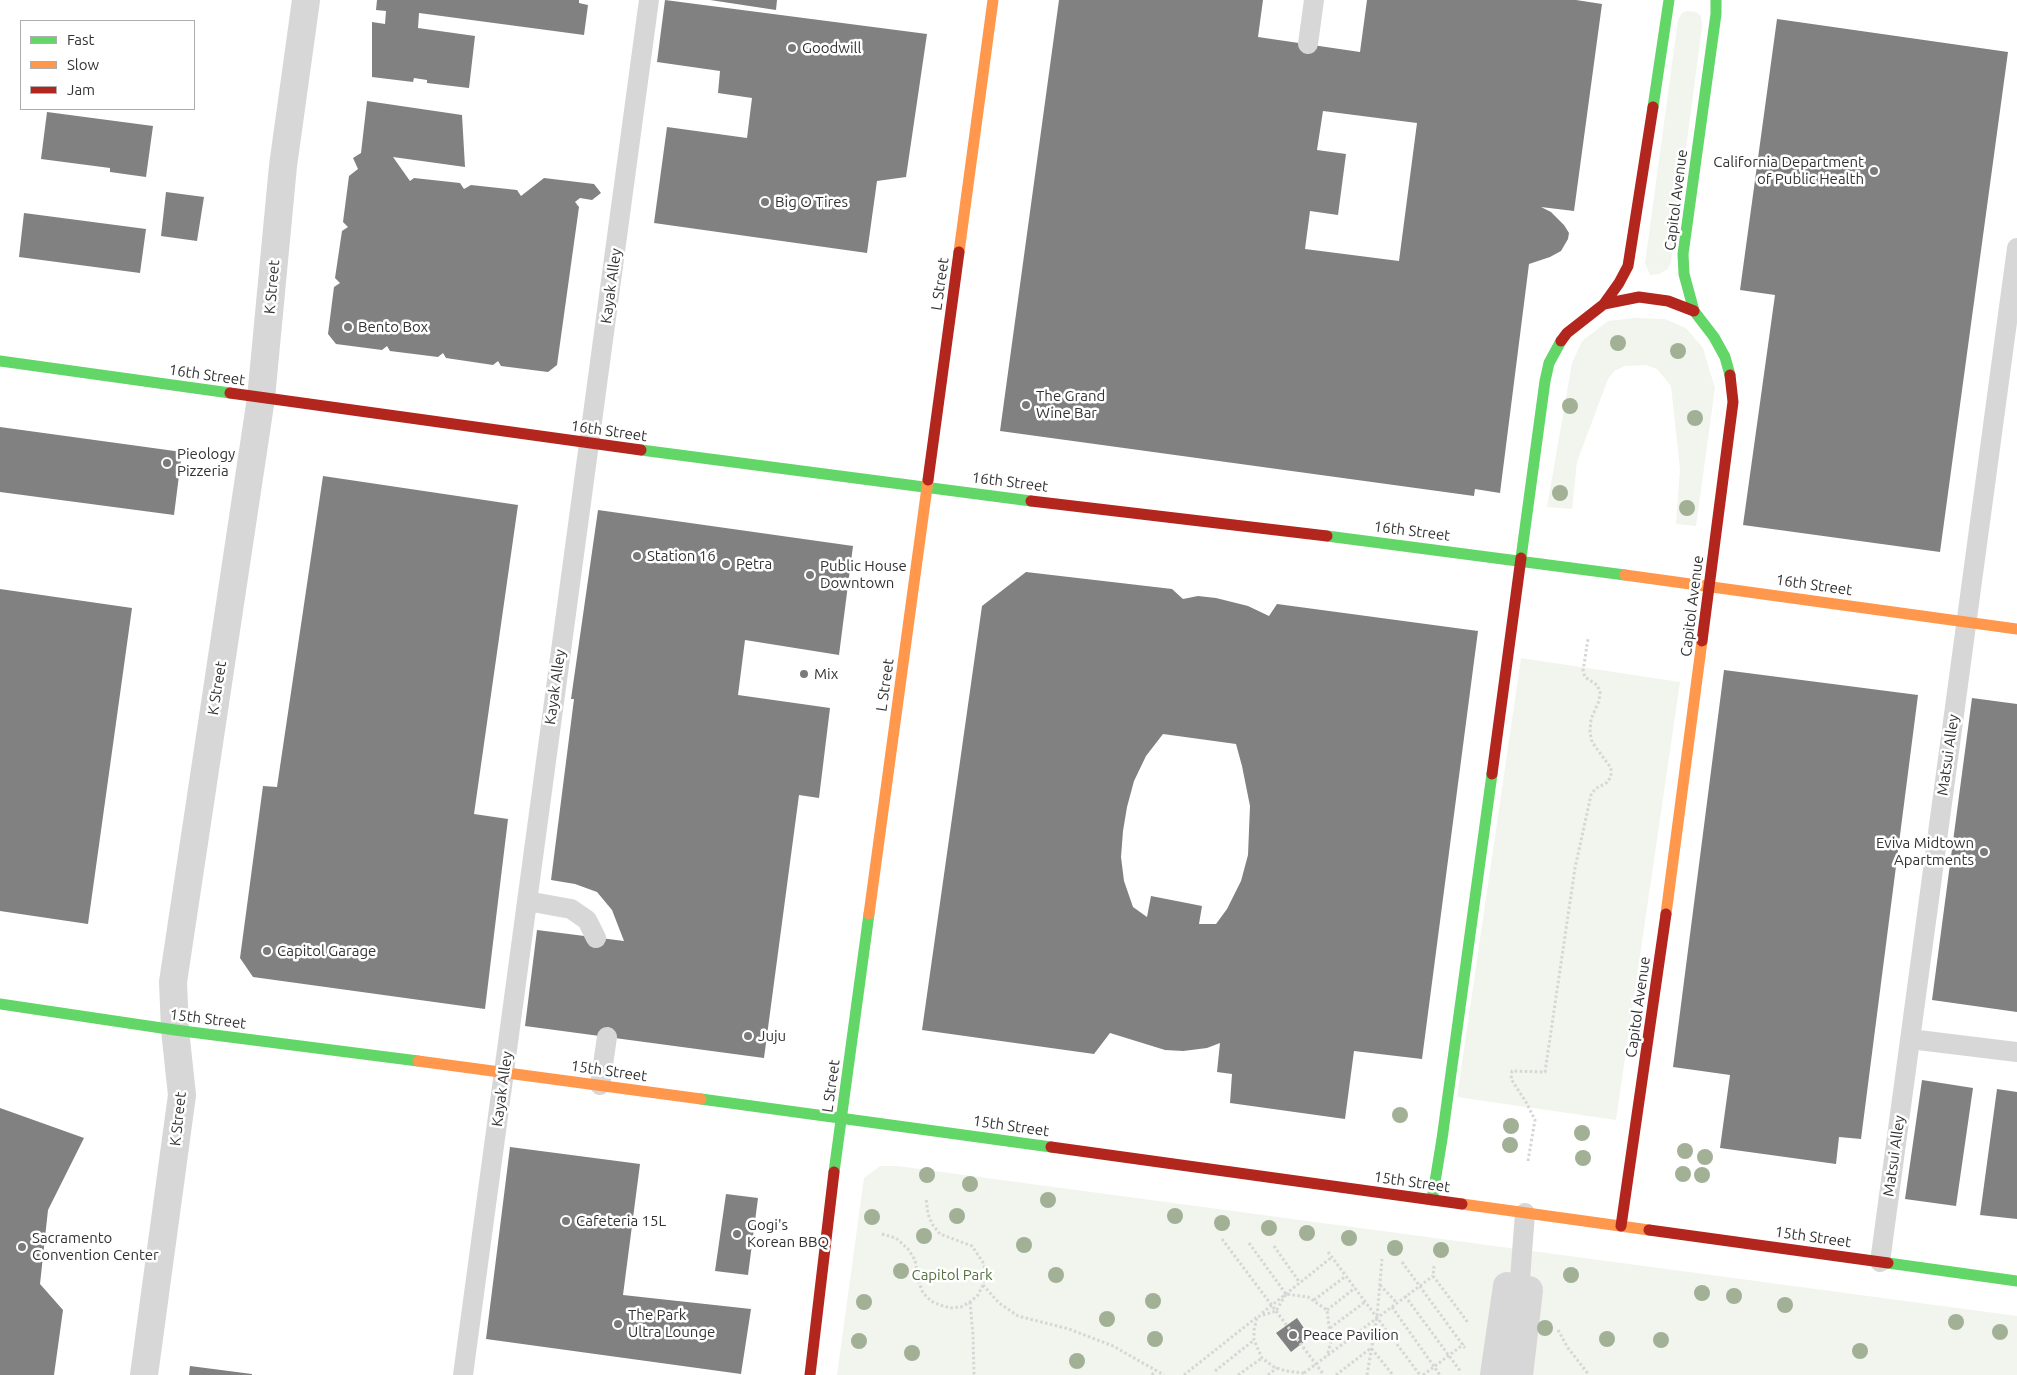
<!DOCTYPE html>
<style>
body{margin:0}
#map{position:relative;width:2017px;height:1375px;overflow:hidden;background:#fff;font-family:Ubuntu,sans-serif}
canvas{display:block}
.legend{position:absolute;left:20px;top:20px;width:175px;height:90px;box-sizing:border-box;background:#fff;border:1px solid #adadad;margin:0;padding:6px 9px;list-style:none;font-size:15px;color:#333}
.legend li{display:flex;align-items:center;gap:10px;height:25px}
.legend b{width:25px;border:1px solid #adadad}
</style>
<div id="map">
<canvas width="2017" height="1375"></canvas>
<ul class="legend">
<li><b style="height:6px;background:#63d668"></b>Fast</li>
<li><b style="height:6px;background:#ff974d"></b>Slow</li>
<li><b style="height:6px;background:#b3261e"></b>Jam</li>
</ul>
</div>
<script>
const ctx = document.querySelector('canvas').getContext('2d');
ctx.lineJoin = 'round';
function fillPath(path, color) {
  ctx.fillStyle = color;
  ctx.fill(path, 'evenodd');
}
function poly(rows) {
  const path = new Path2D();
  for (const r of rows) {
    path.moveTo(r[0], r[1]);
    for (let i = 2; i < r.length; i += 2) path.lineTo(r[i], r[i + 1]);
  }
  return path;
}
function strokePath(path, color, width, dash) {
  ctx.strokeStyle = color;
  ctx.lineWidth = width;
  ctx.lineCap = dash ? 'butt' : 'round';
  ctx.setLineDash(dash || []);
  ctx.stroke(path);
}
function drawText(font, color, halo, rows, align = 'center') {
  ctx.font = font + ' Ubuntu,sans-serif';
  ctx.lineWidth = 5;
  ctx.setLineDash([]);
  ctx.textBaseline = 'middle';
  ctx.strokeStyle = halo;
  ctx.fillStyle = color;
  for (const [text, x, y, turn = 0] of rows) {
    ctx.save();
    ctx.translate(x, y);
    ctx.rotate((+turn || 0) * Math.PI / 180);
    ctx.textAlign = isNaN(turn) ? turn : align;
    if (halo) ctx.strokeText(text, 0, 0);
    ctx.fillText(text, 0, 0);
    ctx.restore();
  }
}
const green = poly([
 [1687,11,1696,12,1701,16,1702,27,1671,262,1668,269,1659,274,1650,275,1645,263,1678,20,1682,13],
 [1634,318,1665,319,1686,328,1703,348,1715,388,1696,526,1676,524,1680,469,1671,386,1657,369,1646,365,1625,366,1614,371,1608,379,1577,462,1572,509,1547,507,1572,363,1582,341,1608,321],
 [1521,658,1680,682,1616,1120,1457,1097],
 [880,1166,897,1166,2017,1316,2017,1375,837,1375,864,1178]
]);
const building = poly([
 [377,0,579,0,579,3,588,5,584,35,419,13,418,28,475,36,469,88,427,83,427,80,414,78,413,82,372,77,372,22,385,24,386,11,376,10],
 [665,0,927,34,906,177,877,181,867,253,654,223,667,127,747,138,752,98,718,93,720,71,657,62],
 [710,0,777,0,776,10],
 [1059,0,1263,0,1258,37,1360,52,1367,0,1576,0,1602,4,1574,211,1541,207,1551,212,1564,225,1569,233,1568,239,1561,251,1550,257,1529,264,1500,493,1475,489,1474,496,1000,431],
 [1323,111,1417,123,1399,261,1305,249,1310,211,1338,215,1346,154,1317,150],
 [1777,19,2008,52,1940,552,1743,525,1775,295,1740,290],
 [367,101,462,115,465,167,393,157,410,181,414,178,460,183,464,189,471,185,517,190,521,196,544,178,594,184,601,193,592,200,580,198,575,202,579,207,557,365,548,372,501,366,498,361,493,365,446,358,443,353,438,357,390,351,387,346,382,350,336,344,328,334,334,287,340,283,335,278,342,231,348,227,343,222,349,176,358,169,353,158,361,153],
 [47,112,153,126,146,177,110,172,110,168,41,159],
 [166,192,204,197,197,241,161,236],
 [24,213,146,229,140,273,19,257],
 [0,427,182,452,174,515,0,492],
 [323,476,518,505,474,814,508,819,485,1009,253,977,240,958,263,786,277,787],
 [598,510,853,546,839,655,745,640,738,695,830,708,819,798,799,795,764,1058,525,1026,537,930,624,941,612,910,597,892,575,884,551,880,574,699,571,699],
 [1026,572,1172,589,1183,599,1198,596,1216,598,1248,606,1269,616,1277,604,1478,631,1422,1059,1354,1051,1345,1119,1230,1103,1232,1074,1217,1072,1220,1043,1207,1048,1183,1051,1165,1050,1110,1033,1094,1054,922,1030,982,606],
 [1163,734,1236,744,1242,766,1250,806,1248,855,1241,881,1227,909,1216,924,1199,924,1202,906,1151,896,1147,917,1133,907,1124,881,1121,857,1123,831,1127,807,1134,781,1146,756],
 [0,589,132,608,88,924,0,911],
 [1724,670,1918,695,1861,1139,1839,1137,1836,1164,1720,1148,1730,1075,1673,1067],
 [1972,698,2017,704,2017,1012,1932,1000],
 [1922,1080,1973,1088,1956,1206,1905,1199],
 [1997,1089,2017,1092,2017,1219,1980,1215],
 [0,1108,84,1138,48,1210,40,1284,63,1310,54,1375,0,1375],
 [510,1147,640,1164,623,1295,751,1309,741,1374,486,1339],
 [726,1194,758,1198,748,1275,715,1271],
 [1297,1318,1310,1337,1291,1352,1276,1333],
 [190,1366,252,1374,252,1375,189,1375]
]);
const path = poly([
 [1528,1161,1535,1120,1526,1102,1511,1079,1512,1071,1545,1072,1575,868,1591,795,1595,789,1608,782,1611,775,1611,768,1592,742,1590,732,1591,719,1599,701,1600,692,1597,685,1585,677,1583,671,1588,639],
 [882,1234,896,1238,908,1249,915,1260,919,1283,923,1293,931,1301,940,1305,950,1308,961,1307,970,1302,978,1295,983,1285,985,1275,984,1264,972,1246,940,1234,932,1224,928,1214,926,1198],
 [1222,1239,1324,1375],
 [1249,1243,1286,1294],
 [1274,1246,1300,1283],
 [1328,1252,1420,1375],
 [1402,1262,1465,1348],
 [1434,1266,1433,1276,1469,1324],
 [983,1285,999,1303,1018,1316,1069,1329,1113,1346,1164,1375],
 [1380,1285,1397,1303],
 [1405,1296,1461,1372],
 [1314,1300,1346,1276],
 [970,1302,973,1335,974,1375],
 [1392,1307,1440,1375],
 [1327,1310,1355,1288],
 [1262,1313,1332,1257],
 [1330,1328,1365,1302],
 [1558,1330,1568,1348,1589,1375],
 [1215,1371,1254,1340],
 [1304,1373,1286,1371,1274,1367,1262,1358,1254,1340,1254,1330,1257,1317,1276,1311,1286,1294,1308,1297,1327,1310,1331,1342,1327,1356],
 [1304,1373,1433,1276],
 [1152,1375,1156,1370],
 [1184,1375,1257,1317],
 [1238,1375,1262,1358],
 [1268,1375,1277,1368],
 [1336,1375,1371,1348,1393,1375],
 [1367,1375,1377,1317,1382,1259],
 [1423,1375,1464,1344]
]);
const lane = poly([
 [1308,44,1314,0],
 [527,901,571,909,587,920,596,938],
 [1910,1039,2017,1052],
 [600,1085,607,1037],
 [1880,1262,2017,248],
 [1520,1279,1525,1213],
 [463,1375,649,0]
]);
const street = poly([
 [144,1375,182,1095,175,1030,173,982,261,398,283,166,306,0],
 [1494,1375,1507,1286,1529,1290,1519,1375]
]);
const fast = poly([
 [1716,0,1716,14,1683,254,1684,274,1694,311,1714,337,1725,357,1730,375],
 [1653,107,1669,0],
 [0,361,230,393],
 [641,450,1031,501],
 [1327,536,1625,575],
 [1521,558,1545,381,1549,363,1561,341],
 [0,1004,175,1030,418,1061],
 [701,1099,1051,1147],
 [834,1172,869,914],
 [1432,1200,1442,1139,1492,774],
 [1888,1263,2017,1281]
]);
const slow = poly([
 [959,252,993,0],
 [1625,575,2017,629],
 [869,914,928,480],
 [1666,914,1702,641],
 [418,1061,701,1099],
 [1462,1204,1649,1230]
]);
const jam = poly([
 [1604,304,1639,297,1668,301,1694,311],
 [1561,341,1567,333,1604,304,1619,283,1628,266,1653,107],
 [230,393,641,450],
 [928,480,959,252],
 [1031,501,1327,536],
 [1702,641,1733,402,1730,375],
 [1492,774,1521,558],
 [1051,1147,1462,1204],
 [1621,1226,1666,914],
 [1649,1230,1888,1263],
 [810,1375,834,1172]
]);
const trees = [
 [1618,343],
 [1678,351],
 [1570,406],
 [1695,418],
 [1560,493],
 [1687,508],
 [1400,1115],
 [1511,1126],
 [1582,1133],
 [1510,1145],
 [1685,1151],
 [1705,1157],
 [1583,1158],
 [1683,1174],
 [927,1175],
 [1702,1175],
 [970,1184],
 [1048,1200],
 [957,1216],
 [1175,1216],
 [872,1217],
 [1222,1223],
 [1269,1228],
 [1307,1233],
 [924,1236],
 [1349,1238],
 [1024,1245],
 [1395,1248],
 [1441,1250],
 [901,1271],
 [1056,1275],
 [1571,1275],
 [1702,1293],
 [1734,1296],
 [1153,1301],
 [864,1302],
 [1785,1305],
 [1107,1319],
 [1956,1322],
 [1545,1328],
 [2000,1332],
 [1155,1339],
 [1607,1339],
 [1661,1340],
 [859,1341],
 [1860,1351],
 [912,1353],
 [1077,1361]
];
const markers = [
 [792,48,5,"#7a7a7a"],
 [1874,171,5,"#7a7a7a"],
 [765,202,5,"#7a7a7a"],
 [348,327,5,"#7a7a7a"],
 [1026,405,5,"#7a7a7a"],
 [167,463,5,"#7a7a7a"],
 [637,556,5,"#7a7a7a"],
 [726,564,5,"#7a7a7a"],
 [810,575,5,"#7a7a7a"],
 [804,674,5,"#7a7a7a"],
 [1984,852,5,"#7a7a7a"],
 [267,951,5,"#7a7a7a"],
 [748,1036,5,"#7a7a7a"],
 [566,1221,5,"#7a7a7a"],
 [737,1234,5,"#7a7a7a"],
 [22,1247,5,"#7a7a7a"],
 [618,1324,5,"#7a7a7a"],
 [1293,1335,5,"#7a7a7a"]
];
const poiNames = [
 ["Goodwill",802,48],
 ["California Department",1864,162,"right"],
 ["of Public Health",1864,179,"right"],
 ["Big O Tires",775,202],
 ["Bento Box",358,327],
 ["The Grand",1036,396],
 ["Wine Bar",1036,413],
 ["Pieology",177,454],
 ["Pizzeria",177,471],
 ["Station 16",647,556],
 ["Petra",736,564],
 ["Public House",820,566],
 ["Downtown",820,583],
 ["Mix",814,674],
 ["Eviva Midtown",1974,843,"right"],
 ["Apartments",1974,860,"right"],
 ["Capitol Garage",277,951],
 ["Juju",758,1036],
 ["Cafeteria 15L",576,1221],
 ["Gogi's",747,1225],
 ["Korean BBQ",747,1242],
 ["Sacramento",32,1238],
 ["Convention Center",32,1255],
 ["The Park",628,1315],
 ["Ultra Lounge",628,1332],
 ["Peace Pavilion",1303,1335]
];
const streetNames = [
 ["Capitol Avenue",1676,200,-83],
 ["L Street",940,284,-82],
 ["Kayak Alley",611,286,-82],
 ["K Street",272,287,-85],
 ["16th Street",207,375,8],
 ["16th Street",609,431,8],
 ["16th Street",1010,482,7],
 ["16th Street",1412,531,7],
 ["16th Street",1814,585,8],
 ["Capitol Avenue",1692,606,-83],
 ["L Street",885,685,-82],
 ["Kayak Alley",555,687,-82],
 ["K Street",217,688,-81],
 ["Matsui Alley",1948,755,-82],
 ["Capitol Avenue",1638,1007,-82],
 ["15th Street",208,1019,7],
 ["15th Street",609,1071,8],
 ["L Street",831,1086,-82],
 ["Kayak Alley",502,1089,-82],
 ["K Street",178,1119,-84],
 ["15th Street",1011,1126,8],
 ["Matsui Alley",1894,1156,-82],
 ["15th Street",1412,1182,8],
 ["15th Street",1813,1237,8]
];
const parkNames = [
 ["Capitol Park",952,1275]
];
fillPath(green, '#f1f5ed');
fillPath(building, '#818181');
strokePath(path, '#d6d6d6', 3, [2.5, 2.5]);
strokePath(lane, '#d7d7d7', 20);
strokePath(street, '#d7d7d7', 28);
strokePath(fast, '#63d668', 11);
strokePath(slow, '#ff974d', 11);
strokePath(jam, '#b3261e', 11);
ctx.fillStyle = '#a2b095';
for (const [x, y] of trees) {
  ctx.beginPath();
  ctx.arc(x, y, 8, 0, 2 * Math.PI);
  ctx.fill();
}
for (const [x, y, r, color] of markers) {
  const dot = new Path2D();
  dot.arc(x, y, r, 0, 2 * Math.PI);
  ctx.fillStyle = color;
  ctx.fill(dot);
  strokePath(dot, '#fff', 2);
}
drawText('15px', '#333', '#fff', poiNames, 'left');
drawText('15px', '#333', '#fff', streetNames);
drawText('15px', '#56703f', '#fff', parkNames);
</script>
